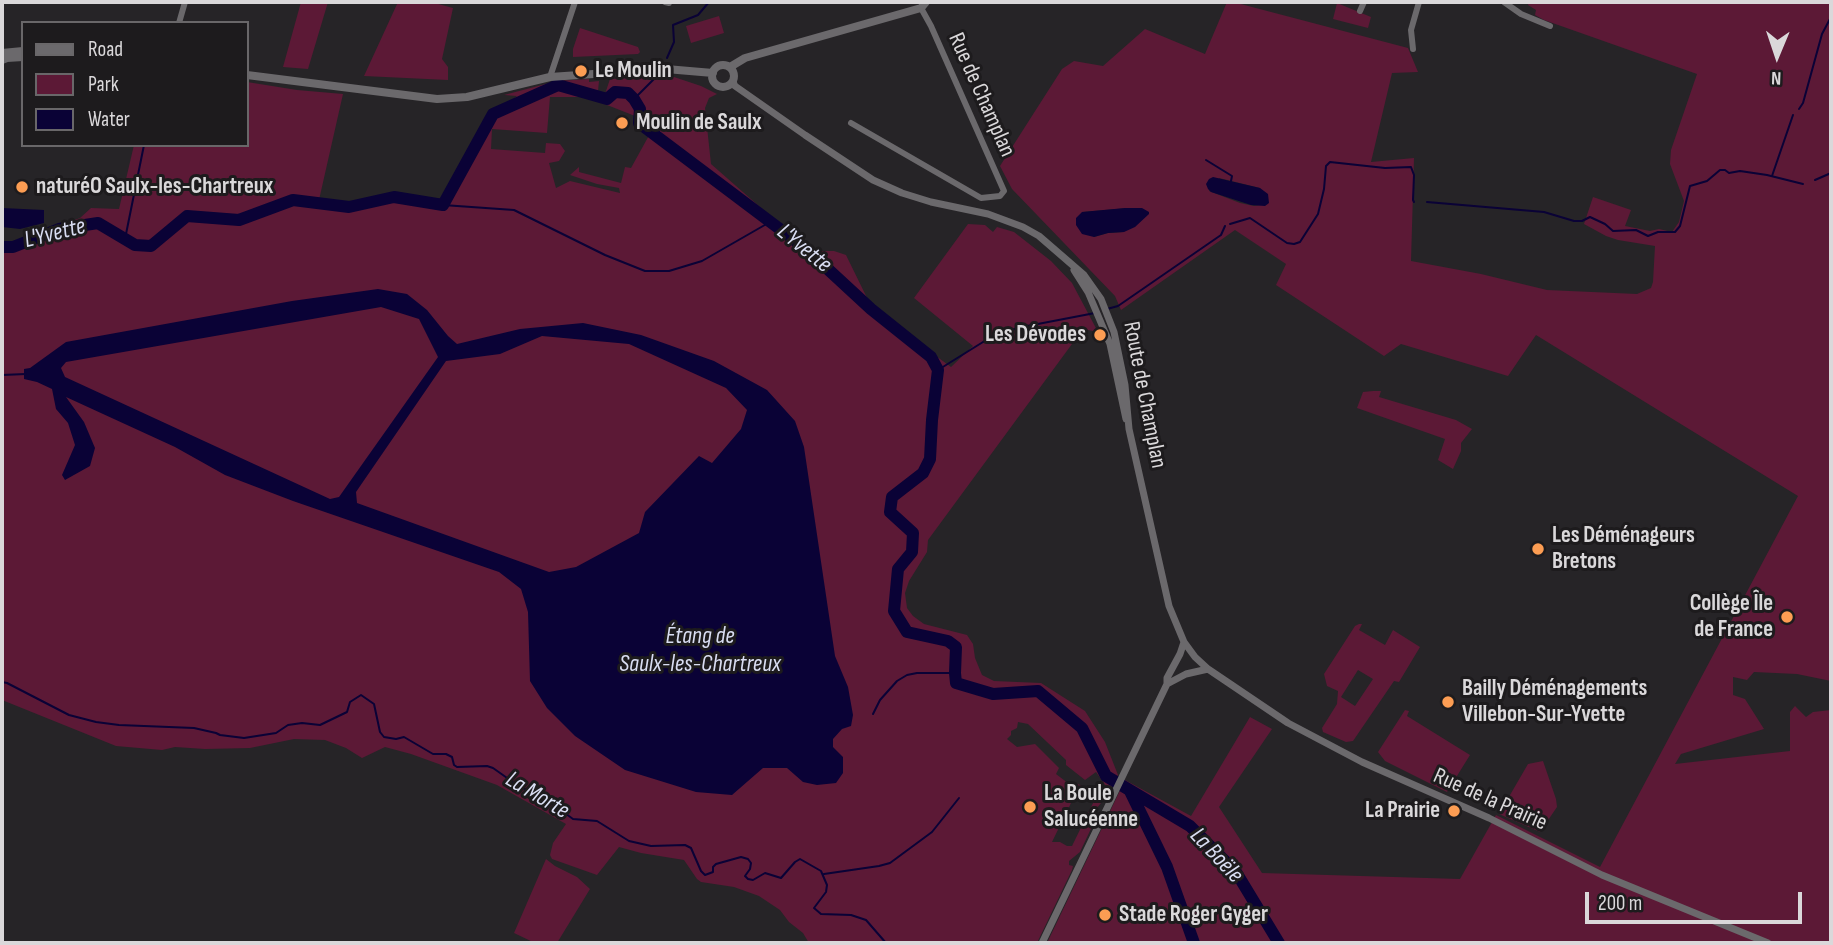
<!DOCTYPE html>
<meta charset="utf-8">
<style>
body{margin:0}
#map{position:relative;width:1833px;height:945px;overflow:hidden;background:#262427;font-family:"Sofia Sans Condensed",sans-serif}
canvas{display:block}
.frame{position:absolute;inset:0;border:4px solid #dad8da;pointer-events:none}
.legend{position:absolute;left:21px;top:21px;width:228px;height:126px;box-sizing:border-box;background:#1d1b1d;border:2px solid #696769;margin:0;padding:9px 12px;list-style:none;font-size:21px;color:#dad8da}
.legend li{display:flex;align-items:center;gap:14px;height:35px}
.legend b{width:35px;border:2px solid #696769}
.north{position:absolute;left:1742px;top:21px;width:70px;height:70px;-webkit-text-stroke:5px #1d1b1d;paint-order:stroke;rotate:182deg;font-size:19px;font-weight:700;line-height:28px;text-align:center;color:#dad8da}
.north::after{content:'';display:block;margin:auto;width:24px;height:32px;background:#dad8da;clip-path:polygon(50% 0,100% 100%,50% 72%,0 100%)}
.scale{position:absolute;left:1585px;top:892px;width:217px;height:32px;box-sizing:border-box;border:4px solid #dad8da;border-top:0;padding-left:9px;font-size:21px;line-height:24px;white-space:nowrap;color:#dad8da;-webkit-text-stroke:5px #1d1b1d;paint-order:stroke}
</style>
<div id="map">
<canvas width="1833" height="945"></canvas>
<div class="frame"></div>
<ul class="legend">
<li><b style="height:9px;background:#6b696c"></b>Road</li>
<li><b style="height:19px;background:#5c1936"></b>Park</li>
<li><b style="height:19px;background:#0a0236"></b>Water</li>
</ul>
<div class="north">N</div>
<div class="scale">200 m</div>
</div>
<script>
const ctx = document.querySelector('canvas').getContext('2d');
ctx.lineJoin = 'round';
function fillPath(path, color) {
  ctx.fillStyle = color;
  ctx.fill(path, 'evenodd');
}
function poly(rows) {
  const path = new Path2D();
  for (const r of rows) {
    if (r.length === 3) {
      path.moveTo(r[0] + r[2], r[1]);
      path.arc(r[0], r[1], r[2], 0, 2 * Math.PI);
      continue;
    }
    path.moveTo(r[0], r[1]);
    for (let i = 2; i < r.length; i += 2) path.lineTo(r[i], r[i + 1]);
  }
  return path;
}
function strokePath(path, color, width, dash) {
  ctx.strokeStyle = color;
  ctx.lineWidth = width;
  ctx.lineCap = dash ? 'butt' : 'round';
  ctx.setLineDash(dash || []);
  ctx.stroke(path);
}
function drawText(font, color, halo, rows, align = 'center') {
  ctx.font = font + ' "Sofia Sans Condensed",sans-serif';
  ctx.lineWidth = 6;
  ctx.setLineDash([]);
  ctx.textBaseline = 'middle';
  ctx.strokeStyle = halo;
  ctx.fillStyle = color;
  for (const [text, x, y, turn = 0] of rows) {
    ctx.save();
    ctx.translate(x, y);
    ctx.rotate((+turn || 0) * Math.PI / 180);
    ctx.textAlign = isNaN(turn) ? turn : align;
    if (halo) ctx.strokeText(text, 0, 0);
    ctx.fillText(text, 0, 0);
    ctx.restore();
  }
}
const green = poly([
 [301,2,328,2,308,69,283,67],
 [398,2,431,2,453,8,442,59,448,67,448,80,364,76],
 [1227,2,1233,2,1408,48,1418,72,1392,73,1371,162,1414,158,1411,261,1481,274,1547,290,1637,294,1651,288,1653,282,1655,246,1618,240,1606,236,1584,224,1593,197,1631,210,1625,226,1650,231,1659,229,1672,232,1679,222,1684,201,1670,164,1671,150,1697,74,1544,20,1535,15,1536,10,1528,5,1529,2,1831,2,1831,681,1797,674,1754,672,1747,680,1733,677,1733,695,1745,699,1764,729,1681,754,1675,764,1790,751,1790,712,1795,706,1806,717,1813,712,1831,710,1831,943,1047,943,1125,780,1191,816,1250,717,1272,729,1219,807,1262,873,1460,879,1496,815,1600,867,1798,496,1536,335,1508,376,1401,344,1384,356,1276,285,1286,264,1235,230,1121,310,1115,296,1012,189,1000,166,1062,69,1074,61,1103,66,1145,29,1205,54],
 [1219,178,1260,188,1268,204,1254,206,1240,203,1209,191],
 [1128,208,1124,232,1108,233,1094,237,1082,212],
 [1337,3,1371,17,1368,28,1333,19],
 [719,16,724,33,691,43,686,26],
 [580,28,638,47,640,52,638,54,573,57,573,49],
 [674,77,701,86,717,94,709,98,705,108,711,164,801,243,817,251,834,251,846,255,869,302,891,323,951,367,973,346,914,298,968,224,985,225,993,232,997,227,1014,232,1051,261,1072,283,1098,332,1083,329,928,540,927,552,909,581,905,593,907,608,913,616,924,624,967,635,973,644,975,658,982,675,994,681,1041,683,1085,711,1105,742,1118,775,1110,789,1106,786,1096,772,1085,780,1066,765,1066,760,1028,724,1018,722,1017,728,1011,731,1011,735,1007,739,1017,747,1035,744,1059,768,1056,774,1073,787,1076,783,1082,786,1080,798,1071,803,1052,842,1060,842,1067,846,1072,846,1094,801,1100,800,1101,803,1096,809,1096,818,1080,852,1069,861,1069,865,1073,866,1072,870,1037,943,809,943,803,933,789,922,780,910,759,896,734,887,701,882,697,879,684,860,641,853,619,847,597,875,552,859,550,855,553,843,566,824,497,785,411,754,385,747,362,758,346,748,325,740,294,739,250,748,205,749,175,747,162,750,116,746,2,700,2,243,13,243,80,218,91,208,119,209,134,145,247,145,247,82,297,90,343,94,319,200,347,204,393,193,441,201,460,164,486,122,517,96,504,95,557,81,589,79,589,82,599,81,597,101,580,97,550,97,547,133,492,129,491,149,545,153,546,143,560,144,565,151,559,161,549,163,556,188,570,181,620,193,619,188,597,184,570,175,579,167,579,172,621,183,625,167,631,168,652,130,635,116,602,103,610,79],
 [1373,391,1381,391,1379,397,1456,420,1472,429,1461,443,1461,451,1453,469,1438,460,1445,439,1357,408,1363,392],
 [1359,624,1362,624,1359,630,1385,645,1393,630,1420,647,1399,682,1394,681,1353,741,1346,742,1323,732,1322,728,1337,704,1338,691,1327,686,1324,674,1355,626],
 [1358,670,1373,679,1355,706,1341,697],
 [1405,710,1409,711,1407,716,1470,755,1447,792,1385,761,1378,752],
 [1543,761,1556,799,1557,807,1540,832,1499,814,1528,764],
 [546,859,555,866,577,877,590,889,557,943,535,943,514,933]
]);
const water = poly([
 [1213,177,1260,188,1268,194,1269,203,1265,206,1251,205,1211,192,1208,189,1206,184,1209,179],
 [2,208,44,210,44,223,20,229,2,227],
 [1125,208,1142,208,1149,212,1149,214,1135,227,1124,232,1108,233,1094,237,1082,234,1076,225,1076,218,1082,212],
 [378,289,407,294,427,310,448,336,457,344,520,329,583,323,641,335,714,361,767,390,795,421,804,447,835,656,848,687,853,715,851,726,842,729,833,739,833,747,843,757,843,773,836,783,817,785,803,782,787,768,763,768,732,795,696,792,625,770,575,736,547,708,530,681,528,612,521,589,499,572,293,501,225,475,175,447,66,397,84,422,95,448,90,466,65,480,62,475,75,445,68,423,56,409,52,389,37,382,24,379,24,369,30,368,66,342,292,301],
 [381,307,419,319,438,357,339,497,330,499,65,377,61,368,66,362],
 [542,336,629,344,726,388,747,410,741,429,712,463,699,456,645,512,639,533,576,567,549,572,357,503,356,492,446,361,500,354]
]);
const stream = poly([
 [667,58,674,42,673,25,698,15,709,2],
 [634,99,656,77],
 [1799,109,1803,103,1822,34,1831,17],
 [1206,160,1232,176,1231,181],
 [1772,176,1793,115],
 [1815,180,1831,173],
 [1427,202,1544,212,1574,221,1582,221,1590,217,1605,224,1613,231,1636,230,1648,236,1658,232,1675,232,1680,226,1690,186,1707,181,1720,170,1725,170,1729,173,1740,171,1767,175,1803,184],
 [443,205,514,210,605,255,645,271,669,271,702,261,770,222],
 [1230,224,1250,218,1287,243,1294,244,1300,242,1318,214,1324,189,1326,166,1330,162,1385,168,1411,167,1414,175,1413,200,1414,202],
 [125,239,144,145],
 [1107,309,1118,306,1221,235,1225,226],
 [938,370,983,342,1017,328,1095,313],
 [2,375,26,374],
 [2,682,7,683,69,715,96,722,119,725,194,728,216,733,220,735,244,738,276,733,288,725,302,723,320,725,347,712,350,702,361,695,374,704,380,732,384,737,396,739,404,737,433,754,446,754,452,757,454,765,457,767,487,766,493,768,517,785,547,800,573,819,597,821,629,841,651,846,685,845,691,848,701,871,705,875,713,872,713,867,716,864,741,857,748,859,751,863,750,869,745,876,748,879,753,880,765,873,781,878,795,862,800,859,821,871,827,885,826,892,814,908,821,914,851,915,866,920,886,943],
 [873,714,880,700,897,681,907,675,917,673,955,673],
 [824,874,879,866,890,863,932,832,959,798]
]);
const river = poly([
 [2,247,13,247,59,229,98,223,135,245,151,246,187,216,239,220,293,200,349,207,394,197,443,205,493,114,558,85,607,99,615,92,628,93,634,99,640,109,639,123,805,248,871,309,931,357,938,370,932,420,930,459,923,473,892,497,890,512,913,533,912,552,898,569,894,611,907,632,948,641,956,647,955,673,956,683,993,694,1038,691,1082,728,1106,776,1190,826,1236,872,1279,943],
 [1130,791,1167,867,1194,943]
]);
const minor = poly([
 [665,2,669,3],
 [1504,2,1521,14,1550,26],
 [1360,11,1364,2],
 [179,23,185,2],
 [1413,49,1411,30,1419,2],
 [550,77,575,2],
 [851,123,981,198,1000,196,1004,191,931,26,921,8]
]);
const tertiary = poly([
 [733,82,735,86,805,135,873,180,902,193,931,202,988,214,1023,227,1039,236,1084,275,1101,299,1114,332,1125,385,1129,429,1169,606,1184,642,1195,657,1208,669,1288,723,1362,762,1489,818,1602,875,1768,943],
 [1074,270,1088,292,1110,344,1126,419],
 [1167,684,1186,674,1208,669],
 [1042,943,1167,684,1167,678,1180,654,1184,642]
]);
const secondary = poly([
 [2,53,23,51],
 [2,60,7,58,23,57],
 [723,76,11],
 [730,67,745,58,921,8,926,2],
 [247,75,437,99,467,97,550,77,666,69,713,73]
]);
const markers = [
 [581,71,7,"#fc9d53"],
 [622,123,7,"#fc9d53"],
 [22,187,7,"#fc9d53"],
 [1100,335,7,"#fc9d53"],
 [1538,549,7,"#fc9d53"],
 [1787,617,7,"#fc9d53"],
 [1448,702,7,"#fc9d53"],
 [1030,807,7,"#fc9d53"],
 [1454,811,7,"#fc9d53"],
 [1105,915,7,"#fc9d53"]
];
const poiNames = [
 ["Le Moulin",595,71],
 ["Moulin de Saulx",636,123],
 ["naturéO Saulx-les-Chartreux",36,187],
 ["Les Dévodes",1086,335,"right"],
 ["Les Déménageurs",1552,536],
 ["Bretons",1552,562],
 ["Collège Île",1773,604,"right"],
 ["de France",1773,630,"right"],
 ["Bailly Déménagements",1462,689],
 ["Villebon-Sur-Yvette",1462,715],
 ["La Boule",1044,794],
 ["Salucéenne",1044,820],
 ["La Prairie",1440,811,"right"],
 ["Stade Roger Gyger",1119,915]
];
const streetNames = [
 ["Rue de Champlan",981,95,66],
 ["Route de Champlan",1144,395,79],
 ["Rue de la Prairie",1490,800,24]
];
const waterNames = [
 ["L'Yvette",55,234,-14],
 ["L'Yvette",804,249,39],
 ["Étang de",700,637],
 ["Saulx-les-Chartreux",700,665],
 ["La Morte",537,796,31],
 ["La Boële",1216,856,47]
];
fillPath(green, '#5c1936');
fillPath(water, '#0a0236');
strokePath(stream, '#0a0236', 2);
strokePath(river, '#0a0236', 12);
strokePath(minor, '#6b696c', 6);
strokePath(tertiary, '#6b696c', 7);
strokePath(secondary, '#6b696c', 8);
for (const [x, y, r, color] of markers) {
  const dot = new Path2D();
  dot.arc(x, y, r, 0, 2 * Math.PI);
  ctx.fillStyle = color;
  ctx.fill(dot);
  strokePath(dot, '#1d1b1d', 2.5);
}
drawText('bold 23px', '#dad8da', '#1d1b1d', poiNames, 'left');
drawText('23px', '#dad8da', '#1d1b1d', streetNames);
drawText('italic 24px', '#d9ddf2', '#1d1b1d', waterNames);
</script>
